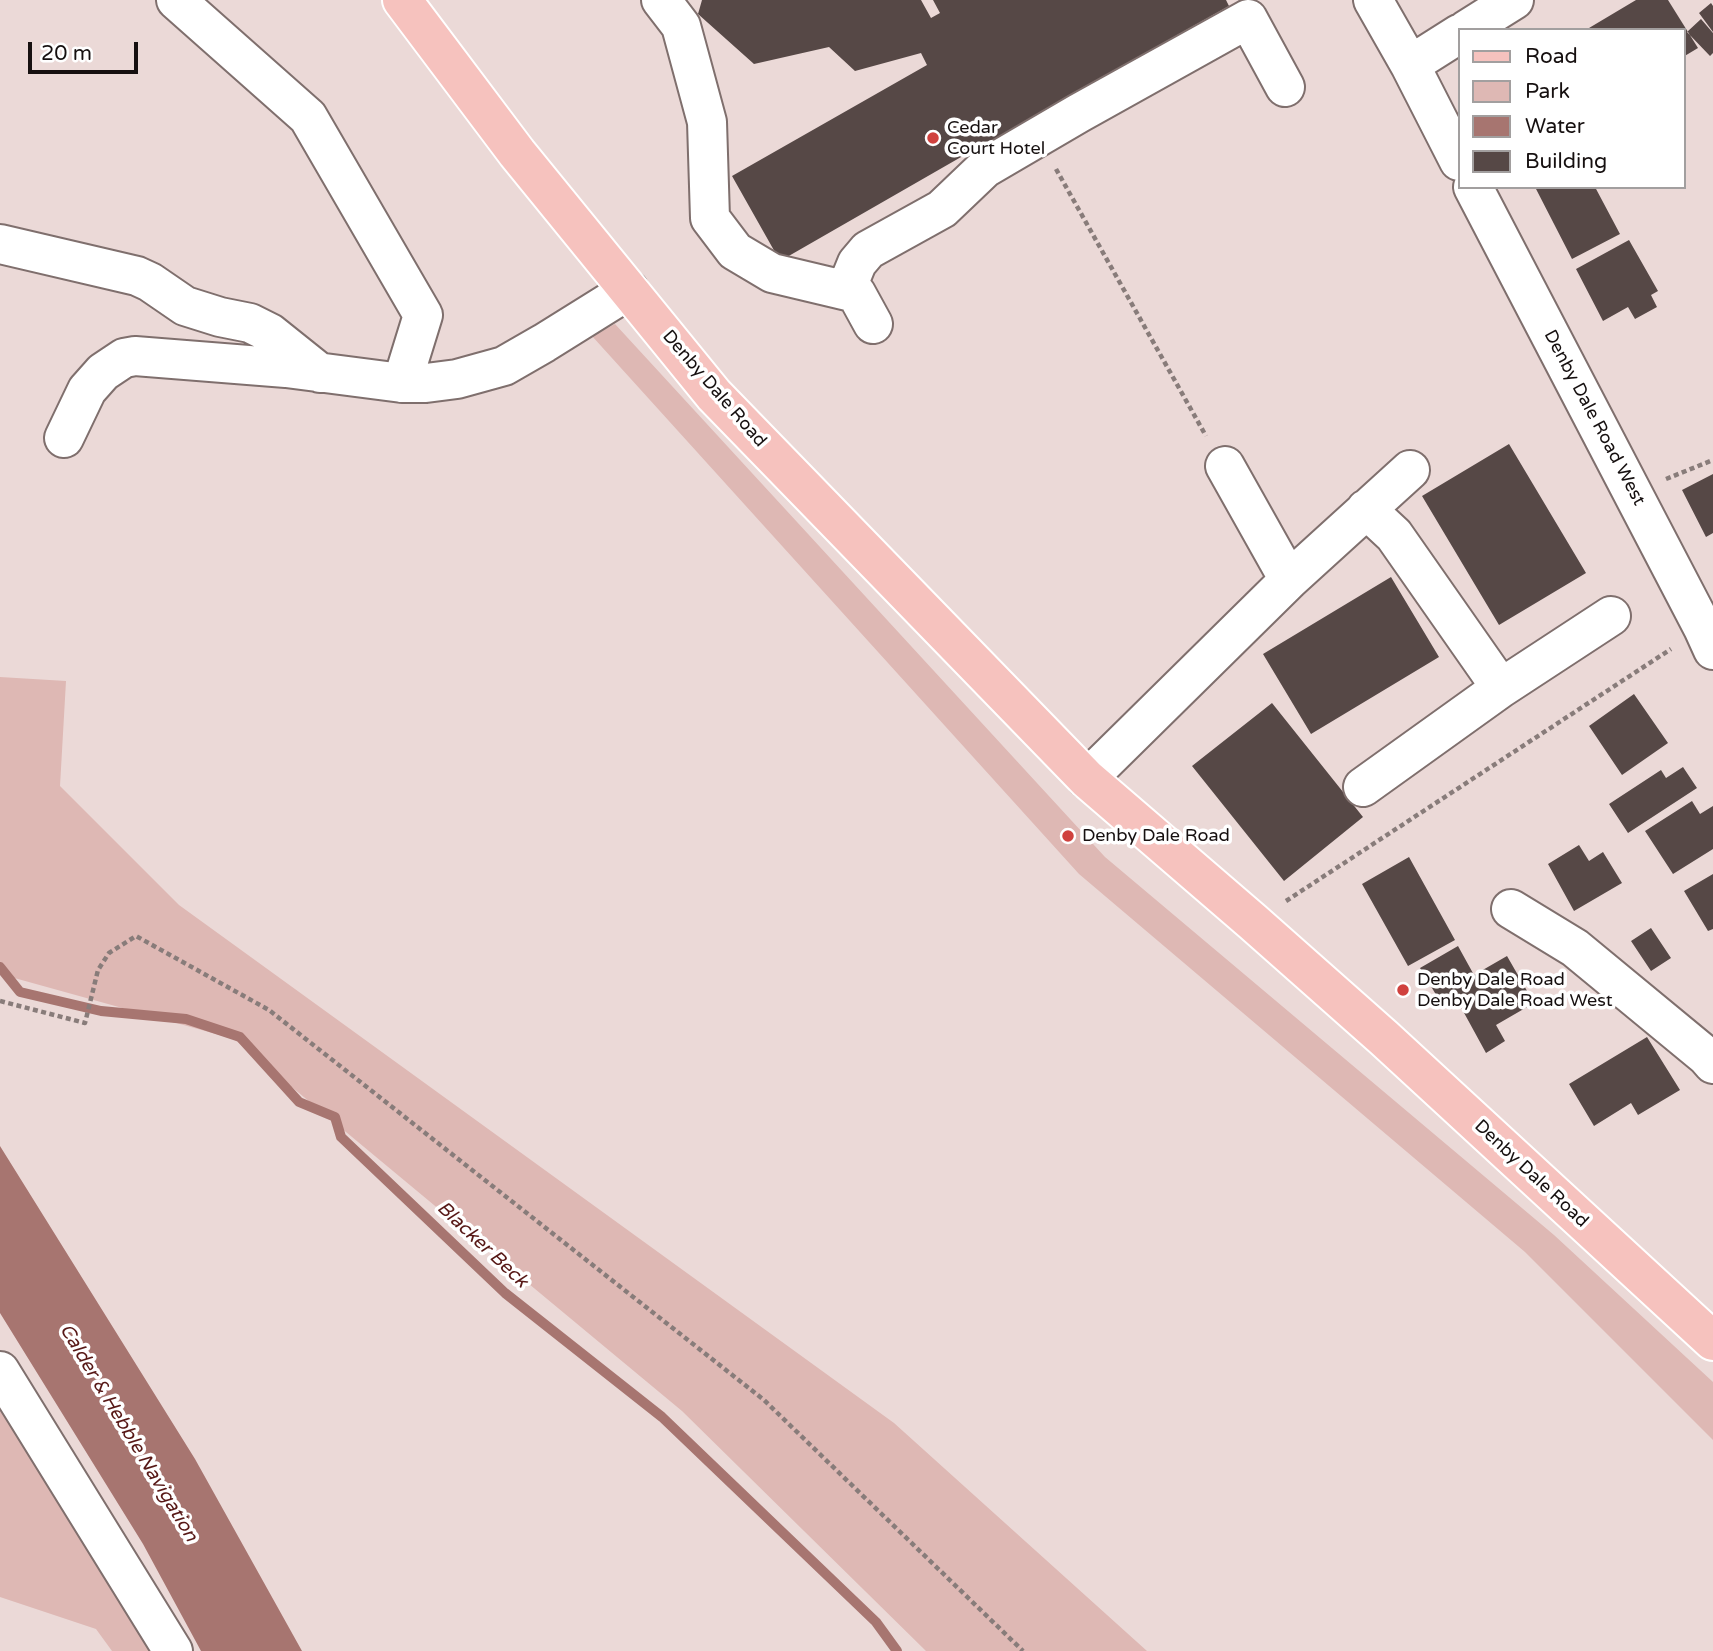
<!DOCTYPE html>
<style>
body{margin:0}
#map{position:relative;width:1713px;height:1651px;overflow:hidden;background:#ebd9d7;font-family:"Varela Round",sans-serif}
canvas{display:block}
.legend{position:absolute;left:1458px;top:28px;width:228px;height:161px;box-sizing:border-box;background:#fff;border:2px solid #a29f9f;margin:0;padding:9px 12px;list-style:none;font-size:21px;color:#161010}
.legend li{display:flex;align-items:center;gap:14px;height:35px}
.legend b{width:35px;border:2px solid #a29f9f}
.scale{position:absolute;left:28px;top:42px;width:110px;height:32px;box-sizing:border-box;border:4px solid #161010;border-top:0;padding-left:9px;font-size:21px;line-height:24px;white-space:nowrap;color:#161010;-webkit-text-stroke:5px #fff;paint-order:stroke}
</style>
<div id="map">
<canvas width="1713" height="1651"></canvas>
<ul class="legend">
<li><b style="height:9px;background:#f6c2be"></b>Road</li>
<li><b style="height:19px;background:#deb8b4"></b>Park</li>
<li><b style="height:19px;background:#a77570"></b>Water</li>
<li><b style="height:19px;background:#564846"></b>Building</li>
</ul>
<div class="scale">20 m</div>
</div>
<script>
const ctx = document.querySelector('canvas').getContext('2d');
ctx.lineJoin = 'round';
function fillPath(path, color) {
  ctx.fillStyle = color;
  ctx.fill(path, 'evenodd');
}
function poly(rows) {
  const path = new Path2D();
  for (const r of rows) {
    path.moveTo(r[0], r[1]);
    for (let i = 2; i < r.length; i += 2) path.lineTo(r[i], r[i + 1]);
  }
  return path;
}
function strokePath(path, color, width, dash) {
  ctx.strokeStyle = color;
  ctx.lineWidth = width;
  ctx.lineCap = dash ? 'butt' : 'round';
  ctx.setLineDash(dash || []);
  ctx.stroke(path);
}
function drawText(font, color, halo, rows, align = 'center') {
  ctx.font = font + ' "Varela Round",sans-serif';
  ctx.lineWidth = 7;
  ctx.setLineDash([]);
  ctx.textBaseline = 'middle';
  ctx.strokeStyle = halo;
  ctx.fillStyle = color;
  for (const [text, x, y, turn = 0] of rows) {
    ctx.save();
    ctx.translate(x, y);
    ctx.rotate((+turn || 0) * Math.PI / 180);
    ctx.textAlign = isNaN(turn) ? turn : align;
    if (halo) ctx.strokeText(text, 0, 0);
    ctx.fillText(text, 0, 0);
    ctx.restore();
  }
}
const green = poly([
 [615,324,1105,857,1554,1235,1713,1382,1713,1440,1525,1252,1079,874,592,336],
 [0,677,66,681,60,786,179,905,894,1423,1147,1651,926,1651,682,1411,234,1039,0,974],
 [0,1407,155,1651,112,1651,96,1629,0,1597]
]);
const water = poly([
 [0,1146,195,1459,302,1651,201,1651,143,1544,0,1313]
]);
const stream = poly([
 [0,967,20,992,101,1011,186,1019,240,1037,299,1102,335,1117,341,1137,505,1293,662,1417,876,1622,897,1651]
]);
const building = poly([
 [702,0,921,0,931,18,940,13,933,0,1226,0,1229,6,1069,96,993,181,975,149,780,261,732,176,927,65,921,53,855,71,829,47,754,64,698,14],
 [1636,0,1668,0,1698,48,1683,57,1683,30,1591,30,1589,28],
 [1711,3,1713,6,1713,32,1699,13],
 [1701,19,1713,33,1713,53,1710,56,1687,32],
 [1535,187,1595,187,1620,234,1572,259],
 [1629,240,1658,291,1651,295,1657,307,1635,319,1628,307,1603,321,1576,269],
 [1509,444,1586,573,1499,625,1422,496],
 [1713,474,1713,533,1706,537,1682,490],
 [1391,577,1439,657,1311,734,1263,654],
 [1634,694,1668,743,1622,775,1589,726],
 [1272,703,1363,817,1284,881,1192,766],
 [1683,767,1697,788,1628,833,1609,804,1661,770,1666,778],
 [1692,801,1700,814,1713,806,1713,849,1673,874,1645,831],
 [1579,845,1589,861,1603,852,1622,883,1574,911,1548,864],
 [1409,857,1455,940,1408,966,1362,884],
 [1713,874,1713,929,1708,931,1684,891],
 [1651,928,1671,958,1651,971,1631,941],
 [1458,946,1474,975,1507,956,1534,1003,1496,1025,1505,1041,1486,1053,1457,1000,1444,1008,1420,968],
 [1647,1037,1680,1090,1638,1115,1631,1103,1594,1126,1569,1084]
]);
const path = poly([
 [1056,169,1206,436],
 [1666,479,1713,460],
 [1286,901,1671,649],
 [0,1001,85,1023,98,970,109,953,136,936,269,1010,764,1400,1023,1651]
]);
const minor = poly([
 [176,0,308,117,423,315,402,383],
 [661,0,681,26,707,122,710,218,735,251,772,273,856,293,873,324],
 [1373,0,1410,65,1459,161],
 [1466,30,1514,0],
 [1410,65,1459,34],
 [1473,187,1703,628,1713,650],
 [0,244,137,276,150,282,185,306,220,317,250,323,270,333,320,373],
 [846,290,857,263,868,250,942,209,985,168,1079,113,1248,19,1285,87],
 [64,438,87,390,103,372,124,358,135,356,286,368,402,383,426,383,457,379,504,366,544,343,629,290],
 [1225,466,1289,580],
 [1366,509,1394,535,1501,688,1611,616],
 [1087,779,1289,580,1410,470],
 [1363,787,1501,688],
 [1511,909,1575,948,1706,1056,1713,1064],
 [0,1371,173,1651]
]);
const major = poly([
 [402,0,517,153,714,395,1087,779,1253,922,1384,1038,1713,1341]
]);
const markers = [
 [933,138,7,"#d0413e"],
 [1068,836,7,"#d0413e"],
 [1403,990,7,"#d0413e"]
];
const poiNames = [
 ["Cedar",947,128],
 ["Court Hotel",947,149],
 ["Denby Dale Road",1082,836],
 ["Denby Dale Road",1417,980],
 ["Denby Dale Road West",1417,1001]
];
const streetNames = [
 ["Denby Dale Road",714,389,49],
 ["Denby Dale Road West",1594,418,62],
 ["Denby Dale Road",1531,1174,43]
];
const waterNames = [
 ["Blacker Beck",482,1245,43],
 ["Calder & Hebble Navigation",128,1433,59]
];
fillPath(green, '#deb8b4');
fillPath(water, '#a77570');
strokePath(stream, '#a77570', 10);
fillPath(building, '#564846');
strokePath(minor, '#7f6f6d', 42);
strokePath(major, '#fff', 42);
strokePath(path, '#887c7a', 4.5, [5, 3.5]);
strokePath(minor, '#fff', 38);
strokePath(major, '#f6c2be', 38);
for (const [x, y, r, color] of markers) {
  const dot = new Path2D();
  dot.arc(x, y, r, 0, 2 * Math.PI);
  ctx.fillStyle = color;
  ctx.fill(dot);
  strokePath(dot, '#fff', 2.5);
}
drawText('18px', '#161010', '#fff', poiNames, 'left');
drawText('18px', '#161010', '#fff', streetNames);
drawText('italic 19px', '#571816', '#fff', waterNames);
</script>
